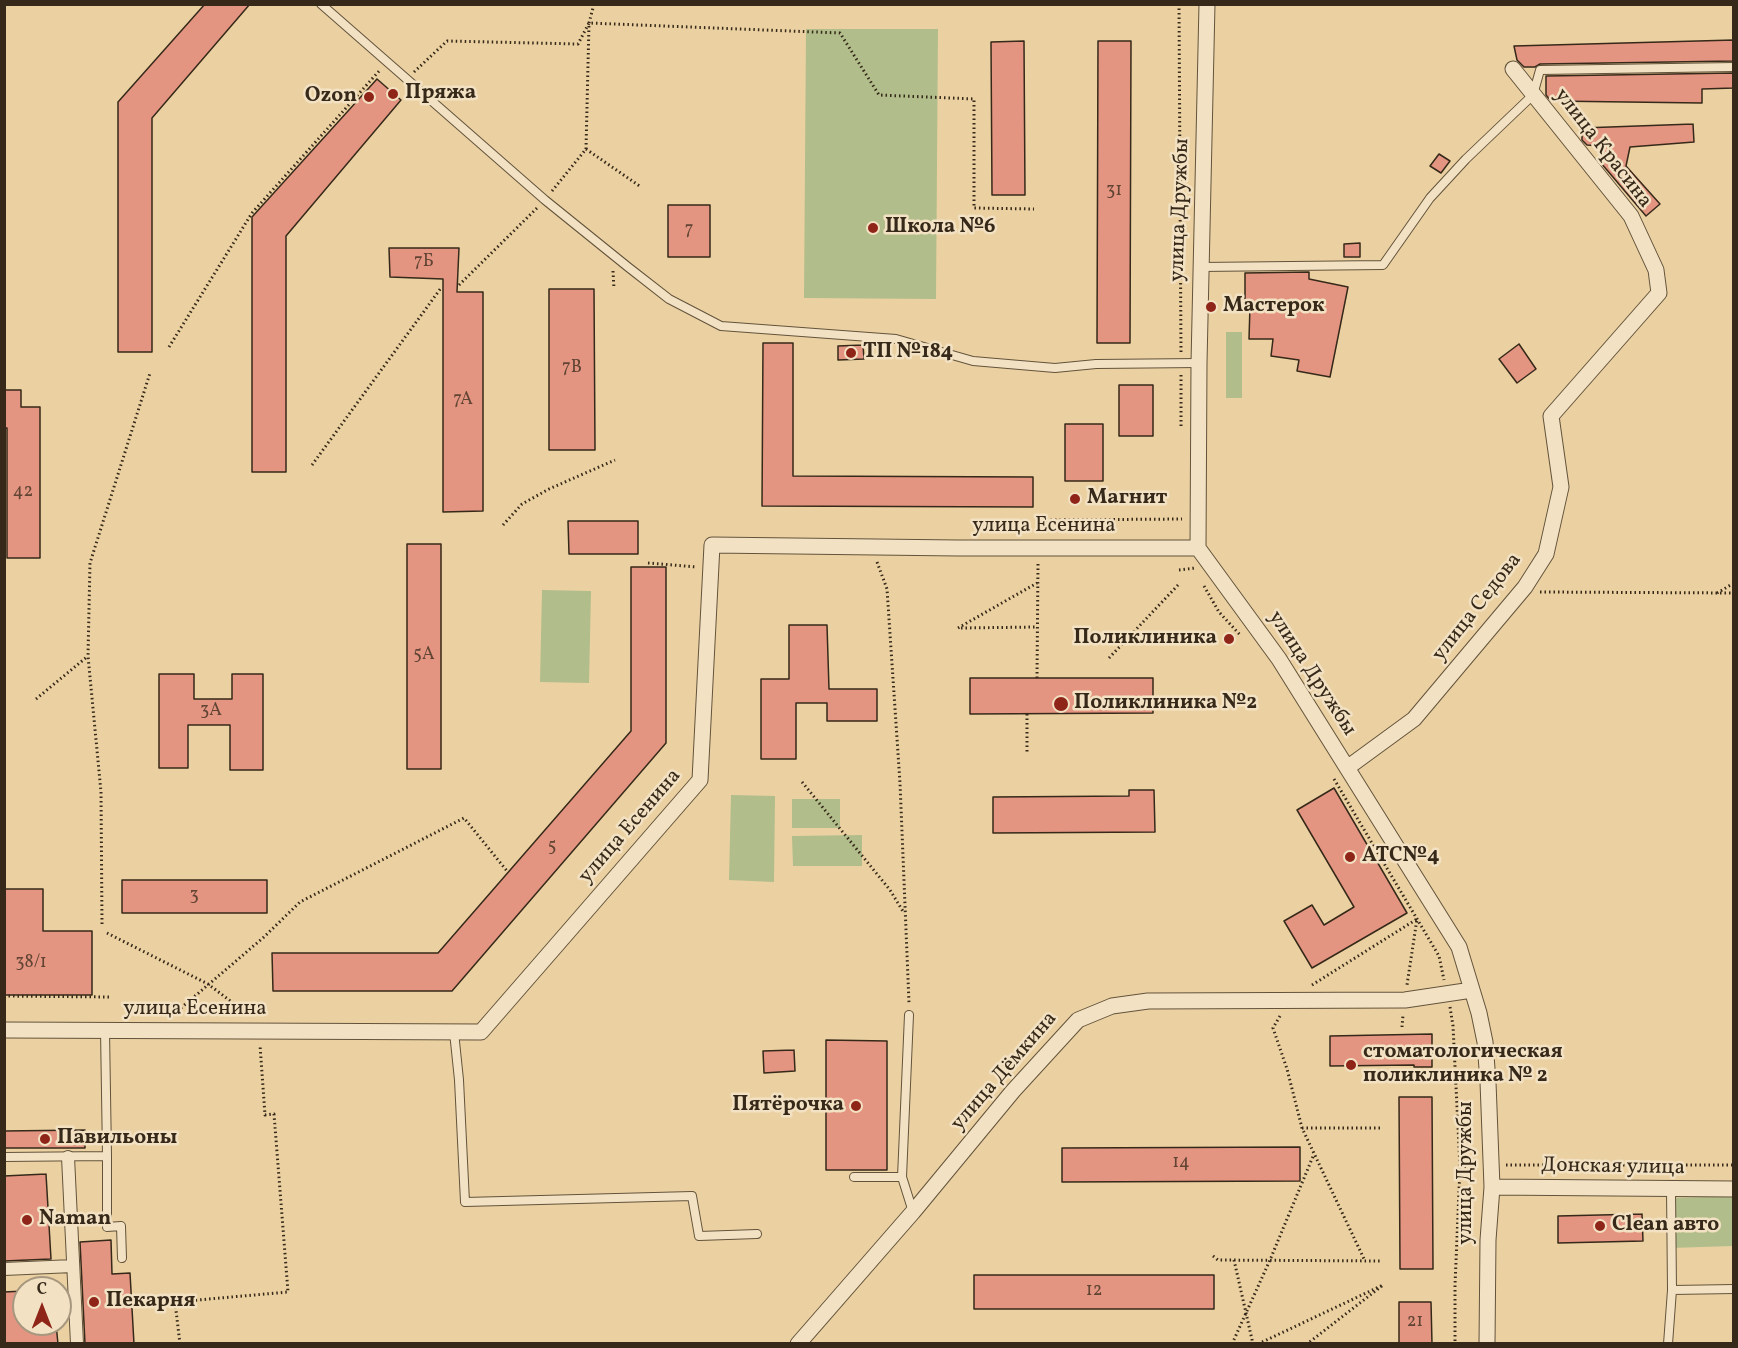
<!DOCTYPE html>
<meta charset="utf-8">
<style>
body{margin:0}
#map{position:relative;width:1738px;height:1348px;overflow:hidden;background:#ebd1a2;font-family:Vollkorn,serif}
canvas{display:block}
.frame{position:absolute;inset:0;border:6px solid #362919;pointer-events:none}
.north{position:absolute;left:12px;top:1276px;width:60px;height:60px;box-sizing:border-box;background:#f2e1c3;border:2px solid #a7977f;border-radius:50%;rotate:0deg;font-size:16px;font-weight:700;line-height:24px;text-align:center;color:#362919}
.north::after{content:'';display:block;margin:auto;width:21px;height:27px;background:#8f2418;clip-path:polygon(50% 0,100% 100%,50% 72%,0 100%)}
</style>
<div id="map">
<canvas width="1738" height="1348"></canvas>
<div class="frame"></div>
<div class="north">С</div>
</div>
<script>
const ctx = document.querySelector('canvas').getContext('2d');
ctx.lineJoin = 'round';
function fillPath(path, color) {
  ctx.fillStyle = color;
  ctx.fill(path, 'evenodd');
}
function poly(rows) {
  const path = new Path2D();
  for (const r of rows) {
    path.moveTo(r[0], r[1]);
    for (let i = 2; i < r.length; i += 2) path.lineTo(r[i], r[i + 1]);
  }
  return path;
}
function strokePath(path, color, width, dash) {
  ctx.strokeStyle = color;
  ctx.lineWidth = width;
  ctx.lineCap = dash ? 'butt' : 'round';
  ctx.setLineDash(dash || []);
  ctx.stroke(path);
}
function drawText(font, color, halo, rows, align = 'center') {
  ctx.font = font + ' Vollkorn,serif';
  ctx.lineWidth = 5;
  ctx.setLineDash([]);
  ctx.textBaseline = 'middle';
  ctx.strokeStyle = halo;
  ctx.fillStyle = color;
  for (const [text, x, y, turn = 0] of rows) {
    ctx.save();
    ctx.translate(x, y);
    ctx.rotate((+turn || 0) * Math.PI / 180);
    ctx.textAlign = isNaN(turn) ? turn : align;
    if (halo) ctx.strokeText(text, 0, 0);
    ctx.fillText(text, 0, 0);
    ctx.restore();
  }
}
const green = poly([
 [806,29,938,29,936,299,804,298],
 [1226,332,1242,332,1242,398,1226,398],
 [542,590,591,591,589,683,540,682],
 [731,795,775,796,774,882,729,880],
 [792,799,840,799,840,828,792,828],
 [862,835,862,866,793,866,792,836],
 [1733,1196,1733,1246,1670,1248,1669,1198]
]);
const building = poly([
 [205,4,250,4,152,118,152,352,118,352,118,102,205,4],
 [1734,40,1734,61,1540,64,1535,67,1524,67,1517,60,1514,46,1734,40],
 [1024,41,1025,195,992,195,991,42,1024,41],
 [1098,41,1131,41,1130,343,1097,343,1098,41],
 [1734,73,1734,88,1702,89,1702,103,1551,101,1546,95,1546,76,1734,73],
 [377,79,401,100,286,236,286,472,252,472,252,217,377,79],
 [1693,124,1694,142,1630,147,1626,166,1660,204,1646,216,1601,163,1601,146,1587,145,1582,140,1582,128,1693,124],
 [1439,154,1450,161,1441,173,1430,166,1439,154],
 [668,205,710,205,710,257,668,257,668,205],
 [1360,243,1360,257,1344,257,1344,244,1360,243],
 [389,248,459,248,457,292,483,292,483,511,443,512,443,279,390,277,389,248],
 [1309,272,1309,279,1348,287,1330,377,1297,371,1299,360,1271,356,1273,339,1249,339,1250,306,1245,306,1245,273,1309,272],
 [549,289,594,289,595,450,549,450,549,289],
 [763,343,793,343,793,476,1033,477,1033,507,762,506,763,343],
 [1519,344,1536,369,1517,383,1499,359,1519,344],
 [863,345,864,359,838,360,838,346,863,345],
 [1119,385,1153,385,1153,436,1119,436,1119,385],
 [4,390,21,390,21,407,40,407,40,558,7,558,7,428,4,428,4,390],
 [1065,424,1103,424,1103,481,1065,481,1065,424],
 [568,521,638,521,638,554,569,554,568,521],
 [407,544,441,544,441,769,407,769,407,544],
 [631,567,666,567,666,743,452,991,273,991,272,953,438,953,631,731,631,567],
 [789,625,827,625,829,689,877,689,877,721,827,721,827,703,796,703,796,759,761,759,761,679,789,679,789,625],
 [159,674,194,674,194,699,232,699,232,674,263,674,263,770,230,770,230,725,188,725,188,768,159,768,159,674],
 [970,678,1153,678,1153,713,970,714,970,678],
 [1334,788,1407,913,1312,968,1284,921,1312,905,1324,925,1354,907,1297,810,1334,788],
 [1129,790,1154,790,1155,832,993,833,993,797,1129,796,1129,790],
 [122,880,267,880,267,913,122,913,122,880],
 [4,889,43,889,43,931,92,931,92,995,4,995,4,889],
 [1432,1034,1432,1067,1414,1067,1414,1065,1330,1066,1330,1036,1432,1034],
 [826,1040,887,1041,887,1170,826,1170,826,1040],
 [794,1050,795,1071,764,1073,763,1051,794,1050],
 [1399,1097,1432,1097,1433,1269,1400,1269,1399,1097],
 [85,1130,85,1148,4,1148,4,1131,85,1130],
 [1300,1147,1300,1181,1062,1182,1062,1148,1300,1147],
 [46,1174,51,1259,4,1261,4,1176,46,1174],
 [1642,1214,1643,1241,1558,1243,1558,1216,1642,1214],
 [111,1240,112,1274,130,1273,134,1344,85,1344,80,1242,111,1240],
 [974,1275,1214,1275,1214,1309,974,1309,974,1275],
 [24,1291,24,1324,56,1324,58,1344,4,1344,4,1292,24,1291],
 [1399,1302,1431,1302,1432,1344,1399,1344,1399,1302]
]);
const path = poly([
 [1179,4,1181,354],
 [414,72,447,41,578,44,589,23,840,33,879,95,974,99,974,208,1034,209],
 [586,149,641,187],
 [552,191,586,149,589,23,594,4],
 [613,271,614,289],
 [459,285,538,207],
 [169,347,252,213,380,70],
 [1181,375,1181,429],
 [312,465,441,288],
 [1046,520,1182,519],
 [503,525,522,504,549,489,615,460],
 [877,562,887,589,900,783,909,1003],
 [648,563,697,567],
 [1179,570,1195,568],
 [1204,586,1219,612,1241,636],
 [1540,592,1734,593],
 [1717,593,1734,583],
 [958,628,1037,583],
 [961,628,1037,627],
 [1109,658,1179,584],
 [1037,678,1038,563],
 [36,699,88,656],
 [1027,714,1027,754],
 [1334,779,1439,956,1444,980],
 [802,782,890,890,904,913],
 [102,924,101,792,88,656,90,563,150,373],
 [107,933,208,984,250,1016],
 [1312,985,1417,919,1407,985],
 [4,996,109,997],
 [1450,1007,1453,1026,1460,1167,1455,1285,1455,1344],
 [174,1014,264,937,300,902,464,818,507,871],
 [1280,1016,1273,1028,1287,1069,1302,1128,1365,1261],
 [1402,1027,1403,1015],
 [1302,1128,1380,1128],
 [1506,1165,1734,1165],
 [1460,1167,1476,1166],
 [1213,1256,1218,1260,1382,1261],
 [1234,1260,1253,1344],
 [180,1344,175,1302,288,1292,274,1114,265,1115,260,1045],
 [1232,1344,1270,1260,1314,1154],
 [1258,1344,1383,1285,1307,1344]
]);
const service = poly([
 [321,4,545,200,628,267,669,299,721,326,896,339,973,361,1055,368,1096,364,1199,363],
 [1200,267,1383,265,1430,198,1466,159,1533,95,1540,70,1734,67],
 [909,1015,902,1177,913,1212],
 [454,1032,459,1080,465,1202,692,1196,699,1236,757,1234],
 [107,1156,107,1227,121,1226,122,1258],
 [4,1157,107,1156,105,1030],
 [854,1177,902,1177],
 [1672,1290,1734,1289],
 [1668,1344,1672,1290,1671,1190]
]);
const pedestrian = poly([
 [68,1157,77,1344],
 [4,1269,73,1266]
]);
const minor = poly([
 [1207,4,1199,363,1198,548,1279,659,1459,947,1479,1013,1485,1042,1488,1082,1492,1187,1488,1240,1487,1344],
 [1347,768,1414,719,1525,587,1546,554,1561,487,1551,416,1659,293,1656,270,1631,216,1513,69],
 [4,1030,481,1032,700,780,712,545,958,548,1198,548],
 [1492,1187,1734,1189],
 [798,1344,913,1212,1013,1091,1078,1020,1112,1006,1148,1001,1405,1000,1472,990]
]);
const markers = [
 [393,94,6,"#8f2418"],
 [369,97,6,"#8f2418"],
 [873,228,6,"#8f2418"],
 [1211,307,6,"#8f2418"],
 [851,353,6,"#8f2418"],
 [1075,499,6,"#8f2418"],
 [1229,639,6,"#8f2418"],
 [1061,704,8,"#8f2418"],
 [1350,857,6,"#8f2418"],
 [1351,1065,6,"#8f2418"],
 [856,1106,6,"#8f2418"],
 [45,1139,6,"#8f2418"],
 [27,1220,6,"#8f2418"],
 [1600,1226,6,"#8f2418"],
 [94,1302,6,"#8f2418"]
];
const numberNames = [
 ["31",1114,192],
 ["7",689,231],
 ["7Б",424,263],
 ["7В",572,369],
 ["7А",463,401],
 ["42",23,493],
 ["5А",424,656],
 ["3А",211,712],
 ["5",552,848],
 ["3",194,897],
 ["38/1",31,964],
 ["14",1181,1164],
 ["12",1094,1292],
 ["21",1415,1323]
];
const poiNames = [
 ["Пряжа",405,94],
 ["Ozon",357,97,"right"],
 ["Школа №6",885,228],
 ["Мастерок",1223,307],
 ["ТП №184",863,353],
 ["Магнит",1087,499],
 ["Поликлиника",1217,639,"right"],
 ["Поликлиника №2",1074,704],
 ["АТС№4",1362,857],
 ["стоматологическая",1363,1053],
 ["поликлиника № 2",1363,1077],
 ["Пятёрочка",844,1106,"right"],
 ["Павильоны",57,1139],
 ["Naman",39,1220],
 ["Сlean авто",1612,1226],
 ["Пекарня",106,1302]
];
const streetNames = [
 ["улица Красина",1602,149,52],
 ["улица Дружбы",1181,210,-88],
 ["улица Есенина",1044,527],
 ["улица Седова",1478,608,-52],
 ["улица Дружбы",1311,674,57],
 ["улица Есенина",631,827,-49],
 ["улица Есенина",195,1010],
 ["улица Дёмкина",1005,1072,-49],
 ["Донская улица",1613,1168,1],
 ["улица Дружбы",1467,1173,-90]
];
fillPath(green, '#b1bd8a');
fillPath(building, '#e39581');
strokePath(building, '#362919', 1.5);
strokePath(service, '#63533b', 10);
strokePath(pedestrian, '#63533b', 14);
strokePath(minor, '#63533b', 17);
strokePath(path, '#362919', 3, [1.5, 3]);
strokePath(service, '#f2e1c3', 8);
strokePath(pedestrian, '#f2e1c3', 12);
strokePath(minor, '#f2e1c3', 15);
for (const [x, y, r, color] of markers) {
  const dot = new Path2D();
  dot.arc(x, y, r, 0, 2 * Math.PI);
  ctx.fillStyle = color;
  ctx.fill(dot);
  strokePath(dot, '#f2e1c3', 2);
}
drawText('18px', '#614433', null, numberNames);
drawText('bold 21px', '#362919', '#f2e1c3', poiNames, 'left');
drawText('21px', '#362919', '#f2e1c3', streetNames);
</script>
